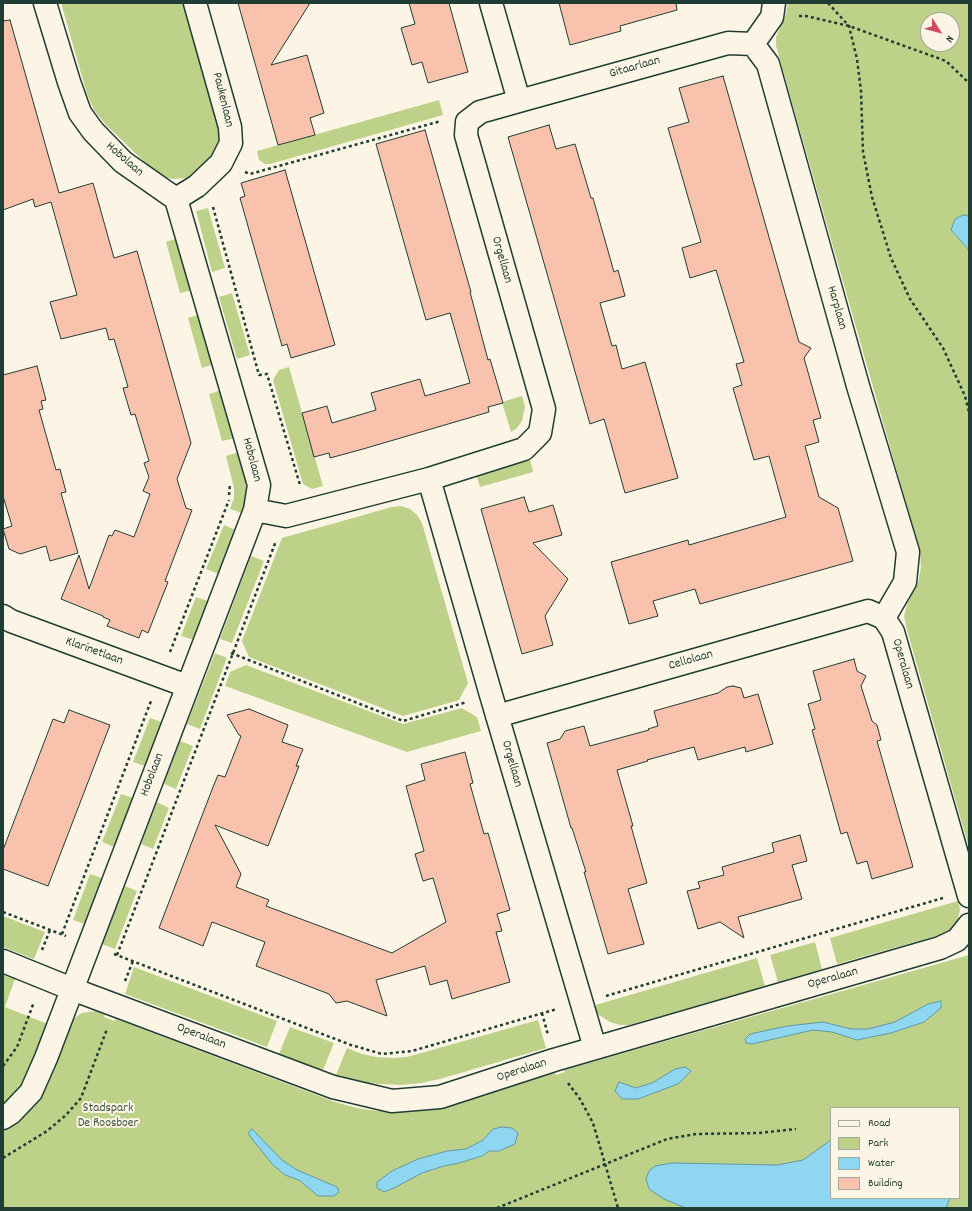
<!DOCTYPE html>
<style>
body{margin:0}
#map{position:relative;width:972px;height:1211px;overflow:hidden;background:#fcf5e5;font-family:Dekko,sans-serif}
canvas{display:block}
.frame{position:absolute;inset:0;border:4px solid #1f3d34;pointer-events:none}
.legend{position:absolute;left:830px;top:1107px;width:130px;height:92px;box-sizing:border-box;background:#fcf5e5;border:1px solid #a4ab9e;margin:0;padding:5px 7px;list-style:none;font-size:12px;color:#1f3d34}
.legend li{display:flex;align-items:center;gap:8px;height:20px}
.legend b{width:20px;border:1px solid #a4ab9e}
.north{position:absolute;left:920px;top:12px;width:40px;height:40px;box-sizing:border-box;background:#fcf5e5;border:1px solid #a4ab9e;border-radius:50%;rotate:126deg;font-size:11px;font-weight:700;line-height:16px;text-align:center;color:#1f3d34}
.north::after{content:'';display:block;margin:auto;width:14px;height:18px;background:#d1495b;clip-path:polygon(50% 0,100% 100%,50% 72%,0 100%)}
</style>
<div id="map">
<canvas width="972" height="1211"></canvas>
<div class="frame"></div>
<ul class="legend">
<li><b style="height:5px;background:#fcf5e5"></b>Road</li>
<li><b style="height:11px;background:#bdd288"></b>Park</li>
<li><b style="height:11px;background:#8fd6f0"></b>Water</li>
<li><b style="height:11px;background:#f9c2ad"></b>Building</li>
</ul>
<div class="north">N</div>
</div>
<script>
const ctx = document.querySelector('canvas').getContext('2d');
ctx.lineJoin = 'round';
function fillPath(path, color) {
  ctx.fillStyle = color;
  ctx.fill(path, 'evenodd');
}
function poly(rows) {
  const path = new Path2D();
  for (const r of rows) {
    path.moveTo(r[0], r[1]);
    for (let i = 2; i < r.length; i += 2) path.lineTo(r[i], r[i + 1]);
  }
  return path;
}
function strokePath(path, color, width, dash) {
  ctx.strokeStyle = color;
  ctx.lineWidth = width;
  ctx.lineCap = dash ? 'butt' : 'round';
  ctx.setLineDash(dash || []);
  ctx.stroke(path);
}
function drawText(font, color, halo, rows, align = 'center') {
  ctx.font = font + ' Dekko,sans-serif';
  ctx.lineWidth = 4;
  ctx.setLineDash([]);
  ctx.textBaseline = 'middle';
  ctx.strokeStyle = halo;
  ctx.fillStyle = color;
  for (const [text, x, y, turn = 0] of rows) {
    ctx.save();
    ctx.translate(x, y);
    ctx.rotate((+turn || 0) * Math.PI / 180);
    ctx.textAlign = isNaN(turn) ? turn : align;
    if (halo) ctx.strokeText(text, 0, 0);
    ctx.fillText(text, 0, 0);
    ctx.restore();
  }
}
const green = poly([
 [61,3,186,3,221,126,220,145,214,155,196,173,185,178,173,179,162,176,153,170,106,125,94,110,87,94],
 [788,3,969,3,969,216,963,215,951,230,969,250,969,848,907,630,904,616,907,604,918,583,921,567,920,552,776,46,776,37,786,14],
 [928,20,952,20,952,44,928,44],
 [439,100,443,115,270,164,265,164,259,160,257,151],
 [208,208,225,268,212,272,196,211],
 [178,238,193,290,180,293,166,242],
 [232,293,250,355,237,359,219,297],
 [200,314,214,364,202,368,188,318],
 [289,367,323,486,312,489,303,484,273,380,279,370],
 [221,390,235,438,222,441,209,394],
 [522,396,525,407,522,421,517,428,511,432,502,402],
 [239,452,247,483,245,506,242,513,230,509,234,498,234,488,226,456],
 [530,459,533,472,480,487,476,474],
 [401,506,410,509,417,515,422,523,468,683,459,700,403,716,249,657,242,641,282,538,392,507],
 [224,525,236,530,219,574,206,569],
 [251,556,264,561,232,643,220,639],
 [196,597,208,601,194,640,181,636],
 [215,653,227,658,200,729,187,724],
 [246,665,403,724,462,708,477,717,481,731,407,752,225,686,230,672],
 [150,718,162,722,145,766,133,762],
 [180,741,193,746,176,789,164,784],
 [121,794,133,798,114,847,102,842],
 [157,802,169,808,153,849,141,844],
 [90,874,102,878,85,924,73,920],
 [125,886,137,891,115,949,102,944],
 [958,901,960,909,958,920,951,929,939,935,837,964,830,938],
 [3,916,45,932,34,959,3,947],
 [815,942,822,969,778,982,770,955],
 [969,955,969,1208,3,1208,3,975,15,979,5,1007,68,1032,72,1021,77,1016,82,1013,96,1011,105,1015,104,1017,114,1021,116,1019,335,1102,357,1108,378,1111,403,1111,425,1109,446,1104,554,1073,556,1075,565,1072,564,1070],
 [831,1108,959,1108,959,1198,831,1198],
 [757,958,765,986,629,1025,620,1025,610,1022,599,1015,592,1006],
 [134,967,277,1021,267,1047,125,994],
 [538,1020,546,1048,440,1079,421,1083,402,1085,378,1084,355,1081,336,1075,347,1048,362,1054,376,1057,393,1058,407,1057],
 [290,1027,334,1043,323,1070,279,1054]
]);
const water = poly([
 [963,215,969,216,969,253,969,250,951,230,955,219,963,215],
 [941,1001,941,1008,924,1022,891,1033,857,1040,832,1032,813,1030,752,1044,746,1043,745,1039,750,1034,787,1026,823,1022,851,1029,868,1029,895,1022,928,1004,941,1001],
 [685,1067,691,1071,678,1084,638,1099,622,1099,615,1091,619,1082,636,1088,652,1083,675,1069,685,1067],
 [502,1127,512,1128,518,1133,515,1144,499,1151,489,1151,482,1156,459,1163,444,1166,422,1173,396,1187,384,1192,377,1188,377,1182,392,1171,418,1159,447,1151,466,1149,483,1140,493,1129,502,1127],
 [252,1129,282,1160,297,1170,337,1187,339,1192,334,1196,318,1196,299,1180,285,1175,272,1164,249,1135,249,1131,252,1129],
 [831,1140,831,1198,950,1198,946,1208,686,1208,664,1199,649,1189,646,1179,649,1171,655,1166,672,1163,777,1165,803,1160,831,1140]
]);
const building = poly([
 [238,3,310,3,271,65,307,55,324,113,310,118,315,135,278,145,238,3],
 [409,3,449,3,468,72,428,83,422,62,412,65,401,28,415,24,409,3],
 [559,3,676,3,677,10,620,26,621,31,570,45,559,3],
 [10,20,59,193,93,183,114,258,137,251,191,443,177,479,186,508,192,510,165,581,168,582,148,633,142,630,139,638,107,626,110,620,103,617,103,616,61,599,79,555,89,589,109,535,112,536,115,530,134,537,150,494,143,491,149,477,144,463,149,461,135,414,131,415,123,388,128,387,114,339,109,340,106,328,61,339,50,302,77,295,51,202,35,207,33,199,3,210,3,21,10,20],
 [723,76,799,342,811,348,804,358,821,418,813,420,819,442,805,446,819,497,838,508,853,561,700,604,695,589,653,601,658,616,629,624,611,562,688,540,689,545,786,517,769,456,754,460,733,388,742,385,736,364,744,362,716,270,690,278,682,248,701,242,668,128,689,122,679,88,723,76],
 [549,125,556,149,575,144,591,198,593,198,614,272,618,270,625,296,600,303,612,346,616,345,622,369,645,362,678,478,625,493,604,419,590,424,508,137,549,125],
 [425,130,471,292,470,292,488,360,490,359,503,403,488,407,489,412,363,449,330,458,329,453,314,457,302,413,327,406,332,423,376,410,371,393,420,379,425,396,470,383,450,313,426,320,376,144,425,130],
 [285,170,335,345,291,358,287,344,282,346,240,198,245,196,241,183,285,170],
 [37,366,46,400,41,401,43,409,39,410,56,470,60,469,66,492,61,493,78,553,50,561,46,546,20,554,9,549,3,529,12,526,3,496,3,375,37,366],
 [524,497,529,512,553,505,562,535,533,543,568,579,545,616,553,645,522,654,481,509,524,497],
 [854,659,857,671,866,676,861,686,872,721,877,725,881,740,877,741,913,867,872,879,867,861,857,864,847,832,841,834,812,730,815,729,808,704,821,700,813,671,854,659],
 [733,686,741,688,744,698,758,694,773,744,746,752,745,747,698,760,694,747,647,760,648,761,617,770,633,826,631,826,647,883,628,889,644,944,608,954,584,872,586,872,572,828,571,828,547,743,560,739,565,731,584,726,590,746,649,730,648,729,658,726,654,711,718,693,727,687,733,686],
 [249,709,288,725,282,742,303,749,296,766,299,766,268,846,215,825,241,874,236,887,269,900,266,906,392,953,446,922,433,878,423,881,415,854,424,851,406,786,425,780,421,764,465,752,473,783,470,784,484,834,488,833,510,910,497,914,502,931,496,932,510,982,452,999,447,980,430,985,425,966,376,980,387,1016,347,1001,336,1003,329,994,256,966,265,942,212,922,203,946,159,928,213,787,218,775,225,777,241,736,239,735,227,715,249,709],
 [69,710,110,725,48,886,3,869,3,850,53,719,64,723,69,710],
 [800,835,807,861,792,865,802,899,738,917,744,938,720,922,698,929,687,891,700,888,698,882,724,875,722,867,774,852,772,843,800,835]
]);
const path = poly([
 [828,3,849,26,857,59,861,91,863,152,872,197,891,258,910,299,943,348,965,396,969,412],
 [799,16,806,16,849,26,946,61,969,83],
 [245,172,250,174,441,121],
 [213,207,259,375,267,374,300,485],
 [229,495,230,484],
 [170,652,229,500],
 [231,653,403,721,467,702],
 [3,912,66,936],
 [62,934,151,701],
 [42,950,50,930],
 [114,954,351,1045,382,1054,412,1051,557,1009],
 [117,955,276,541],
 [125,981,133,961],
 [606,996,943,898],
 [542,1013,548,1035],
 [3,1066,17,1047,34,1002],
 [568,1083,580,1099,593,1123,618,1208],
 [3,1158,47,1131,66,1115,81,1098,107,1029],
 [497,1208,667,1139,696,1134,759,1133,796,1129]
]);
const minor = poly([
 [774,3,772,17,753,44,768,64,858,386,908,552,905,582,884,618],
 [519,101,728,43,753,44],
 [176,199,197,186,221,163,231,143,230,127,195,3],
 [429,479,491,695,595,1048],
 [255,510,286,516,429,479,524,449,540,433,544,409,466,135,467,122,480,112,519,101,491,3],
 [3,616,11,621,187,686],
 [884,618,893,632,969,896],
 [497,716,868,611,884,618],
 [3,961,72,989,333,1087,392,1101,440,1097,554,1060,940,948,957,940,969,925],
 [3,1118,11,1113,31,1092,46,1058,255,510,259,485,176,199,123,162,93,131,80,113,69,82,45,3]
]);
const streetNames = [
 ["Gitaarlaan",635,68,-16],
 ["Paukenlaan",222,100,76],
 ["Hobolaan",124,160,41],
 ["Orgellaan",501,260,74],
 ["Harplaan",836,308,74],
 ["Hobolaan",251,460,75],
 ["Klarinetlaan",94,652,20],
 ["Cellolaan",691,661,-16],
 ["Operalaan",902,664,74],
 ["Orgellaan",511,764,74],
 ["Hobolaan",153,775,-69],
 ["Operalaan",833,979,-16],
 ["Operalaan",201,1037,21],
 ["Operalaan",522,1071,-18]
];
const parkNames = [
 ["Stadspark",108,1109],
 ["De Roosboer",108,1124]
];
fillPath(green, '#bdd288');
fillPath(water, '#8fd6f0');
strokePath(water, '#6299a5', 1);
fillPath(building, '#f9c2ad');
strokePath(building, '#1f3d34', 1);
strokePath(minor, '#1f3d34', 25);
strokePath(path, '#1f3d34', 2.5, [3, 3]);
strokePath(minor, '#fcf5e5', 22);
drawText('13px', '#1f3d34', '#fcf5e5', streetNames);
drawText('13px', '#3f5b45', '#fcf5e5', parkNames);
</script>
